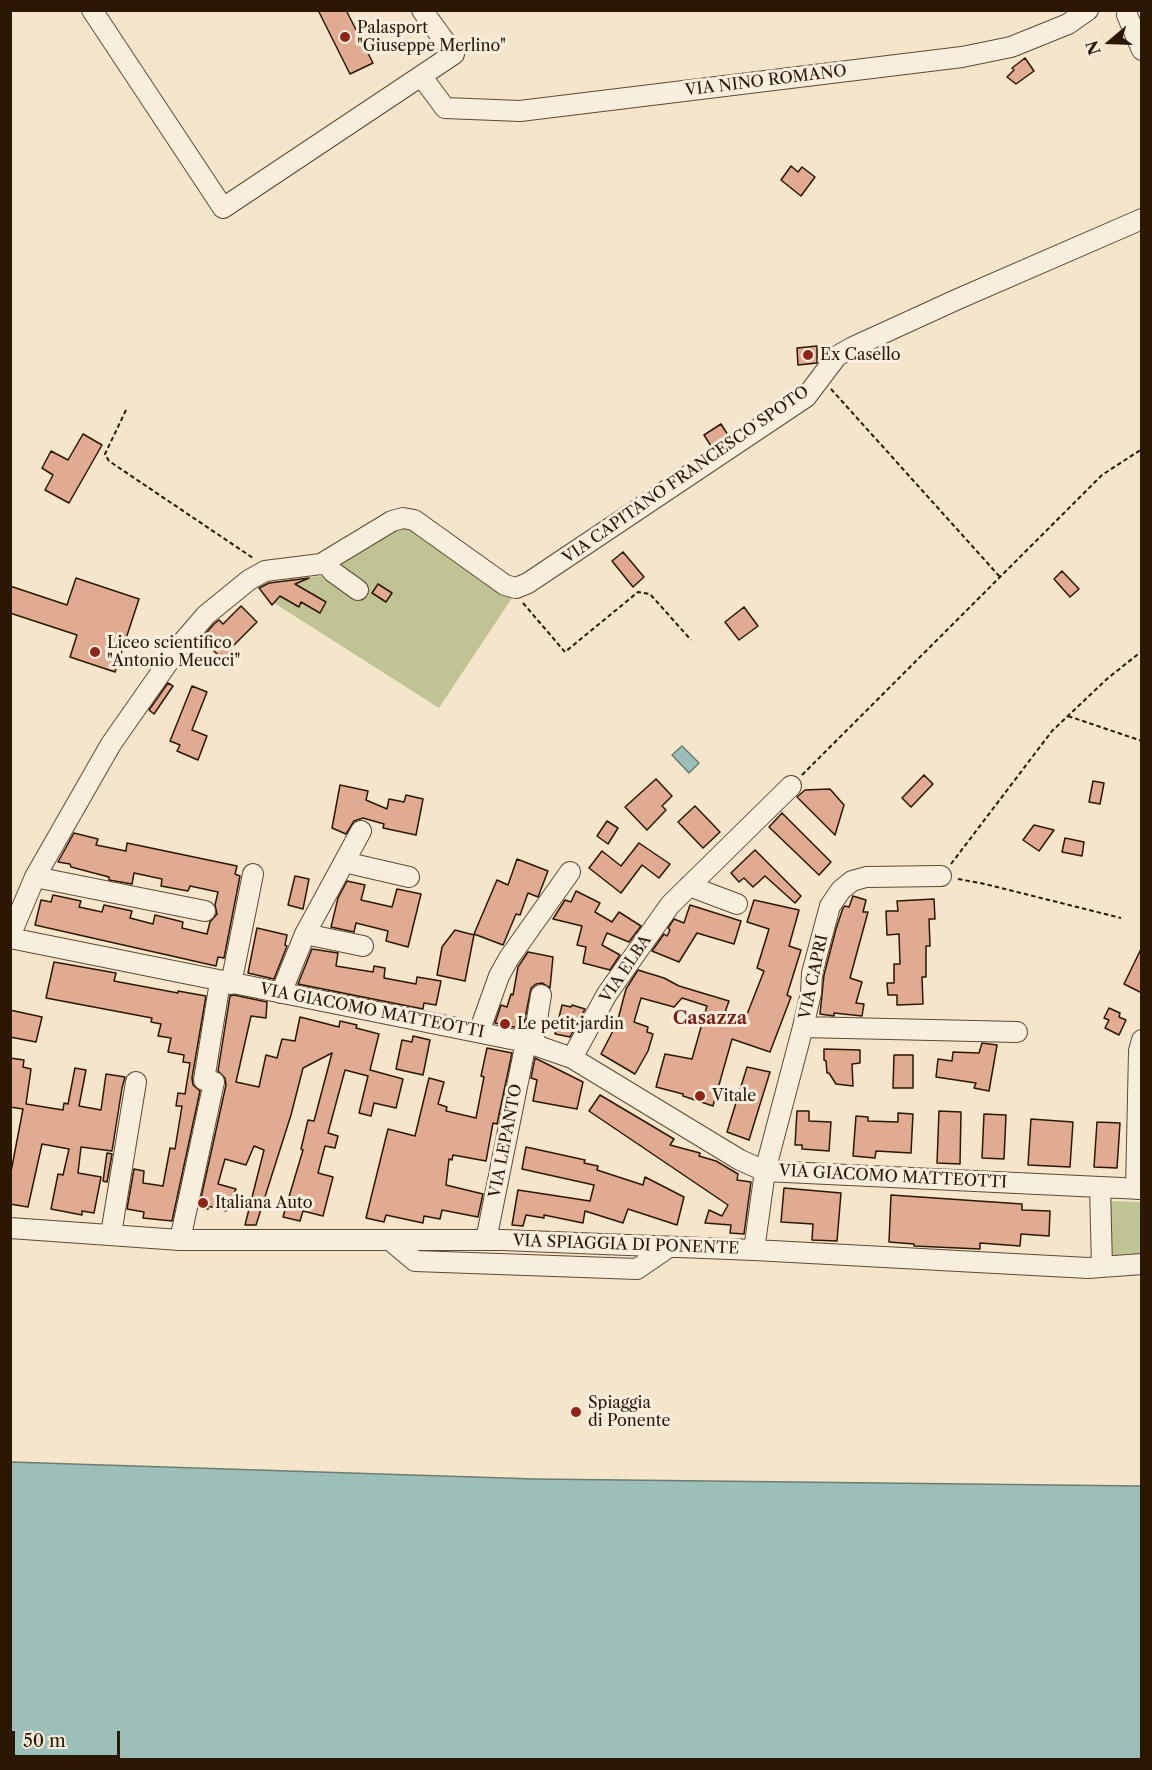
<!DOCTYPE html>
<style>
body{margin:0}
#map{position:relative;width:1152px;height:1770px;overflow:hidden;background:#f5e5ca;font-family:"Libre Caslon Text",serif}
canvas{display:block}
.frame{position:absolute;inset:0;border:12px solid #2b1702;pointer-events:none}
.north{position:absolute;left:1080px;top:12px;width:60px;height:60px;-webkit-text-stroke:4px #f8eedd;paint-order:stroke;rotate:251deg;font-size:16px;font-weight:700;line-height:24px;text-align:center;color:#2b1702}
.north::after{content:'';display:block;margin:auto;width:21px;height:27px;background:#2b1702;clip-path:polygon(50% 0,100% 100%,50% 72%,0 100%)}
.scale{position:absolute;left:12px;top:1731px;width:108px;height:27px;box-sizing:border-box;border:3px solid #2b1702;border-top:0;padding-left:8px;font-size:18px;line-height:21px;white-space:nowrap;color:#2b1702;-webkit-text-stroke:4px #f8eedd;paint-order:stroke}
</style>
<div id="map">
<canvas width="1152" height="1770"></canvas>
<div class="frame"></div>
<div class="north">N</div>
<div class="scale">50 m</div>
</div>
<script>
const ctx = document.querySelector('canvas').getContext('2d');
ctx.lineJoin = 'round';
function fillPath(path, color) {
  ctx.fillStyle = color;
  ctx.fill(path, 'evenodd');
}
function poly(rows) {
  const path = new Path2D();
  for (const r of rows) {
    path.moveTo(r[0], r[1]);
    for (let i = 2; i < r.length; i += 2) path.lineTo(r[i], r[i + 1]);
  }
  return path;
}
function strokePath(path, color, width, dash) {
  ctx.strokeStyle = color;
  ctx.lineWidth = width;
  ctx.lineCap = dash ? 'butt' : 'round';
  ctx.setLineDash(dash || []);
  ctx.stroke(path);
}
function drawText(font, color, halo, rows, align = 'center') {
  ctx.font = font + ' "Libre Caslon Text",serif';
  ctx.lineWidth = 6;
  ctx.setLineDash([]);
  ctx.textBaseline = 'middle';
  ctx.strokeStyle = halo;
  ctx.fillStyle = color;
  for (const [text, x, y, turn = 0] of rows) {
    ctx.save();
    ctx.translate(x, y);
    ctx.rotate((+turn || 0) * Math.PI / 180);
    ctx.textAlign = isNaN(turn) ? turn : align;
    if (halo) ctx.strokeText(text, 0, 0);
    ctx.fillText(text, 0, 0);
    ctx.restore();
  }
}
const green = poly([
 [404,524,417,528,512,598,439,708,274,603,289,587,310,577,322,576,335,568,334,564],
 [1108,1201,1141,1202,1141,1255,1109,1258]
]);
const water = poly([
 [682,746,699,763,689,773,672,755,682,746],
 [11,1462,535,1479,1141,1486,1141,1759,11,1759,11,1462]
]);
const building = poly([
 [318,10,346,10,373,63,350,74,318,10],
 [1025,58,1034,71,1016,84,1007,77,1014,70,1012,68,1025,58],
 [791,166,798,172,802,167,815,177,801,196,781,180,791,166],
 [817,346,817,363,798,365,797,348,817,346],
 [721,424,728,435,711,446,704,435,721,424],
 [83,434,102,445,69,503,45,490,53,475,42,468,51,451,68,460,83,434],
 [623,552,644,577,633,587,612,561,623,552],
 [1062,571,1079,589,1070,597,1054,579,1062,571],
 [76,578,139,599,115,672,70,657,77,635,10,613,10,586,67,605,76,578],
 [309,578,295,584,326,602,320,613,301,602,299,607,280,596,272,605,259,588,269,583,309,578],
 [378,584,392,593,386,602,372,593,378,584],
 [241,606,257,622,230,649,238,657,229,666,208,645,209,643,201,639,214,624,219,620,223,624,241,606],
 [744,607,758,626,739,640,725,622,744,607],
 [168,683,173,686,154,714,149,710,168,683],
 [192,686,207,692,192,730,207,736,198,760,177,751,180,745,170,741,192,686],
 [924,775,933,784,911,807,902,798,924,775],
 [656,779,672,796,662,806,666,810,647,830,625,807,656,779],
 [1093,781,1104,783,1100,804,1089,802,1093,781],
 [340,785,368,791,366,800,387,809,389,799,404,802,406,795,423,799,416,835,383,828,384,824,363,818,354,821,346,834,332,828,340,785],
 [830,789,844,805,835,835,797,797,805,790,830,789],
 [695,806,720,832,703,848,678,822,695,806],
 [782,813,831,862,819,875,769,827,782,813],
 [607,821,618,828,608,844,597,836,607,821],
 [1034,825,1054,830,1039,851,1023,840,1034,825],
 [74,833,98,839,96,845,126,851,127,843,237,866,235,874,240,876,224,958,218,957,216,966,35,925,41,900,51,902,53,895,81,901,79,907,102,912,104,905,132,911,130,918,153,924,155,915,183,922,182,928,207,934,210,922,217,914,215,905,218,892,190,886,188,891,161,886,162,879,134,873,132,884,109,880,109,877,71,867,70,864,58,862,74,833],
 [1065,838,1084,842,1082,856,1062,852,1065,838],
 [639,843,670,864,659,878,642,865,621,893,589,868,602,851,621,866,639,843],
 [755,850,801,896,795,903,765,876,753,887,744,878,739,882,731,873,755,850],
 [517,859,548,871,538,897,528,893,520,915,516,914,503,945,474,934,497,880,508,885,517,859],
 [295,876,309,879,303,909,288,905,295,876],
 [347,881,365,885,361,900,392,907,397,889,421,894,408,947,386,941,388,931,356,923,354,932,331,927,338,898,347,881],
 [576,891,600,903,595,912,612,922,619,912,641,926,629,942,607,933,602,945,620,955,610,970,583,963,586,947,577,945,582,926,553,919,565,900,571,902,576,891],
 [853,896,866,900,863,912,868,912,850,978,862,982,856,1003,864,1004,862,1016,834,1013,834,1016,820,1014,824,975,836,929,843,908,845,906,849,907,853,896],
 [934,899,935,919,929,919,930,946,926,946,926,977,922,977,923,1004,897,1005,897,995,888,995,887,983,894,983,894,964,900,964,899,934,887,935,886,911,898,911,897,901,934,899],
 [754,900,799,910,789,946,801,950,787,995,791,997,770,1052,732,1039,713,1106,683,1096,683,1094,656,1087,665,1054,692,1059,707,1006,682,998,674,1007,641,998,634,1022,648,1027,647,1032,653,1034,648,1051,635,1074,601,1054,617,1023,626,989,638,970,664,978,679,986,729,1001,724,1015,744,1022,764,971,757,968,769,929,747,922,754,900],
 [690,905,741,921,734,944,697,933,679,962,652,951,664,934,667,936,670,930,668,928,674,919,684,923,690,905],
 [257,928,287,935,285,945,287,946,274,979,248,973,257,928],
 [455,930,474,935,465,981,437,975,442,947,455,930],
 [1142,947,1142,993,1124,984,1142,947],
 [312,949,338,953,336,966,373,972,374,966,385,968,384,978,416,984,417,977,441,981,436,1005,424,1003,423,1009,298,984,312,949],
 [528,952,553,957,550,988,542,983,536,984,531,988,523,1029,495,1023,501,1005,507,1007,511,994,513,995,518,967,528,952],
 [54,962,116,973,114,981,178,993,178,991,206,996,192,1078,193,1085,200,1091,172,1221,143,1218,144,1212,127,1209,134,1169,144,1171,143,1183,163,1186,170,1148,175,1149,182,1106,176,1106,178,1093,185,1094,190,1063,183,1062,184,1055,168,1052,171,1038,158,1036,161,1024,151,1022,152,1018,46,998,54,962],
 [234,995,267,1002,266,1018,251,1016,236,1082,259,1087,266,1055,277,1058,282,1039,295,1041,300,1017,339,1027,340,1021,357,1025,356,1028,379,1034,370,1070,403,1079,396,1108,374,1103,371,1116,359,1113,368,1076,345,1070,328,1133,338,1136,335,1148,325,1146,318,1173,333,1177,323,1216,303,1211,300,1221,283,1217,303,1150,301,1149,308,1120,314,1121,332,1053,303,1068,291,1115,256,1225,245,1225,264,1150,254,1146,246,1165,225,1159,218,1184,236,1189,226,1211,208,1206,208,1209,199,1207,226,1085,225,1078,218,1071,230,996,234,995],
 [562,1005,571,1007,572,1005,585,1009,570,1037,555,1034,562,1005],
 [1109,1008,1120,1013,1119,1017,1126,1020,1119,1035,1105,1028,1109,1020,1104,1018,1109,1008],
 [10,1010,42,1017,36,1042,10,1037,10,1010],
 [413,1036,430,1040,423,1075,396,1069,402,1040,412,1042,413,1036],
 [982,1043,997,1045,989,1091,974,1088,976,1083,936,1077,938,1059,952,1061,953,1052,979,1053,982,1043],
 [487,1048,512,1053,497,1124,493,1123,486,1161,453,1155,452,1160,449,1159,446,1185,483,1194,478,1217,442,1210,440,1219,424,1216,423,1223,386,1215,384,1222,366,1218,388,1129,415,1136,429,1078,444,1082,438,1104,447,1107,446,1111,476,1118,484,1077,481,1076,487,1048],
 [824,1049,860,1050,860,1063,852,1064,853,1086,836,1084,829,1073,827,1073,826,1061,824,1060,824,1049],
 [894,1055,913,1055,913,1088,893,1088,894,1055],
 [10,1058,24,1060,23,1067,31,1069,26,1104,63,1110,64,1103,68,1104,75,1068,86,1070,79,1106,101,1110,106,1074,125,1077,122,1088,112,1151,81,1147,78,1173,101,1177,94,1213,82,1211,82,1215,51,1209,58,1174,63,1175,69,1149,42,1144,28,1207,10,1204,10,1177,23,1109,10,1107,10,1058],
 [535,1058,583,1082,577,1109,533,1101,537,1080,531,1078,535,1058],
 [747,1067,770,1072,749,1140,727,1132,747,1067],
 [600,1095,674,1139,670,1145,700,1153,699,1156,716,1161,738,1174,737,1180,751,1182,744,1234,730,1233,731,1225,705,1223,709,1210,722,1216,728,1205,589,1111,600,1095],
 [797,1111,809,1111,809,1121,831,1122,829,1151,802,1149,802,1145,795,1145,797,1111],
 [939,1111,961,1112,960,1164,937,1163,939,1111],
 [898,1113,913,1114,911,1153,876,1151,875,1158,853,1156,856,1116,868,1117,868,1121,898,1122,898,1113],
 [984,1114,1006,1115,1004,1159,982,1158,984,1114],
 [1031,1119,1073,1122,1070,1167,1028,1165,1031,1119],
 [1097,1122,1120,1123,1117,1168,1094,1167,1097,1122],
 [526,1147,585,1160,584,1163,598,1166,597,1170,643,1185,645,1177,684,1197,677,1225,628,1209,623,1223,585,1211,583,1223,544,1215,544,1218,526,1215,523,1226,512,1225,518,1190,590,1201,594,1185,522,1169,526,1147],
 [107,1153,112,1154,107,1182,103,1181,107,1153],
 [784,1188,841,1193,837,1241,812,1240,813,1224,781,1222,784,1188],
 [891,1195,1022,1204,1022,1210,1050,1211,1049,1236,1021,1234,1020,1246,980,1243,980,1249,914,1246,914,1244,889,1242,891,1195]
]);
const path = poly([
 [831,389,1000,577],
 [126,410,105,454,109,461,253,558],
 [523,603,565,652,638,592,650,594,691,640],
 [1068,716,1142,741],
 [802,775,1102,475,1142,449],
 [951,864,1052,731,1108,678,1142,651],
 [958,879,985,884,1121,918]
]);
const minor = poly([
 [92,10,223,208,454,54,422,10],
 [1127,15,1142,50],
 [422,77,445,108,520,111,962,57,1011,47,1068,24,1088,10],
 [325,562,333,572,358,590],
 [344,862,409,877],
 [35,877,205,911],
 [689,886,737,904],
 [305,934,363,946],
 [10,936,35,877,111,744,181,644,206,615,249,580,265,571,321,564,392,521,403,518,414,520,505,585,516,588,528,583,806,397,837,356,853,347,958,299,1142,219],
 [10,938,526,1042,572,1058,740,1160,765,1171,1142,1189],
 [231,984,253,874],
 [281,993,305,934,361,831],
 [803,1027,1017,1032],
 [479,1032,499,976,509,958,570,872],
 [533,1044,541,995],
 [572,1058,607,994,670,905,791,786],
 [1100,1187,1102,1267],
 [1136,1189,1139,1051,1142,1040],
 [10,1228,180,1240,502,1240,754,1250,1088,1268,1142,1264],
 [111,1234,136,1082],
 [180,1240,214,1082,204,1080,220,982],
 [390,1240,415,1261,637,1269,669,1247],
 [486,1240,526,1042],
 [754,1250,765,1171,803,1027,811,993,812,973,830,906,841,890,852,881,866,877,941,876]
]);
const markers = [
 [345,37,6,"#8f2418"],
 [808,355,6,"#8f2418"],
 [95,652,6,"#8f2418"],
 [505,1024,6,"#8f2418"],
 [700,1096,6,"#8f2418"],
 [203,1203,6,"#8f2418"],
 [576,1412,6,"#8f2418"]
];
const poiNames = [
 ["Palasport",357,28],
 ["\"Giuseppe Merlino\"",357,46],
 ["Ex Casello",820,355],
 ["Liceo scientifico",107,643],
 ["\"Antonio Meucci\"",107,661],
 ["Le petit jardin",517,1024],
 ["Vitale",712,1096],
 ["Italiana Auto",215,1203],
 ["Spiaggia",588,1403],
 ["di Ponente",588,1421]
];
const streetNames = [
 ["VIA NINO ROMANO",766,81,-7],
 ["VIA CAPITANO FRANCESCO SPOTO",686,475,-35],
 ["VIA ELBA",626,969,-56],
 ["VIA CAPRI",814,977,-78],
 ["VIA GIACOMO MATTEOTTI",372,1011,11],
 ["VIA LEPANTO",506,1141,-79],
 ["VIA GIACOMO MATTEOTTI",893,1177,3],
 ["VIA SPIAGGIA DI PONENTE",626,1245,2]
];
const neighbourhoodNames = [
 ["Casazza",710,1019]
];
fillPath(green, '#c0c394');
fillPath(water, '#9cbfb9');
strokePath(water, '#6f7c70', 1.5);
fillPath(building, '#e1ab92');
strokePath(building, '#2b1702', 1.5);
strokePath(minor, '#5e4a34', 22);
strokePath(path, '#2b1702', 2, [4.5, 3]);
strokePath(minor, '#f8eedd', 20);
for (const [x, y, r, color] of markers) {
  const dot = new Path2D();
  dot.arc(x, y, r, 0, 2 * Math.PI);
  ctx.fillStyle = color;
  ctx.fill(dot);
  strokePath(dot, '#f8eedd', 2);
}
drawText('16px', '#2b1702', '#f8eedd', poiNames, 'left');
drawText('16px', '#2b1702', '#f8eedd', streetNames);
drawText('bold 18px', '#7a1f14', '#f8eedd', neighbourhoodNames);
</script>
